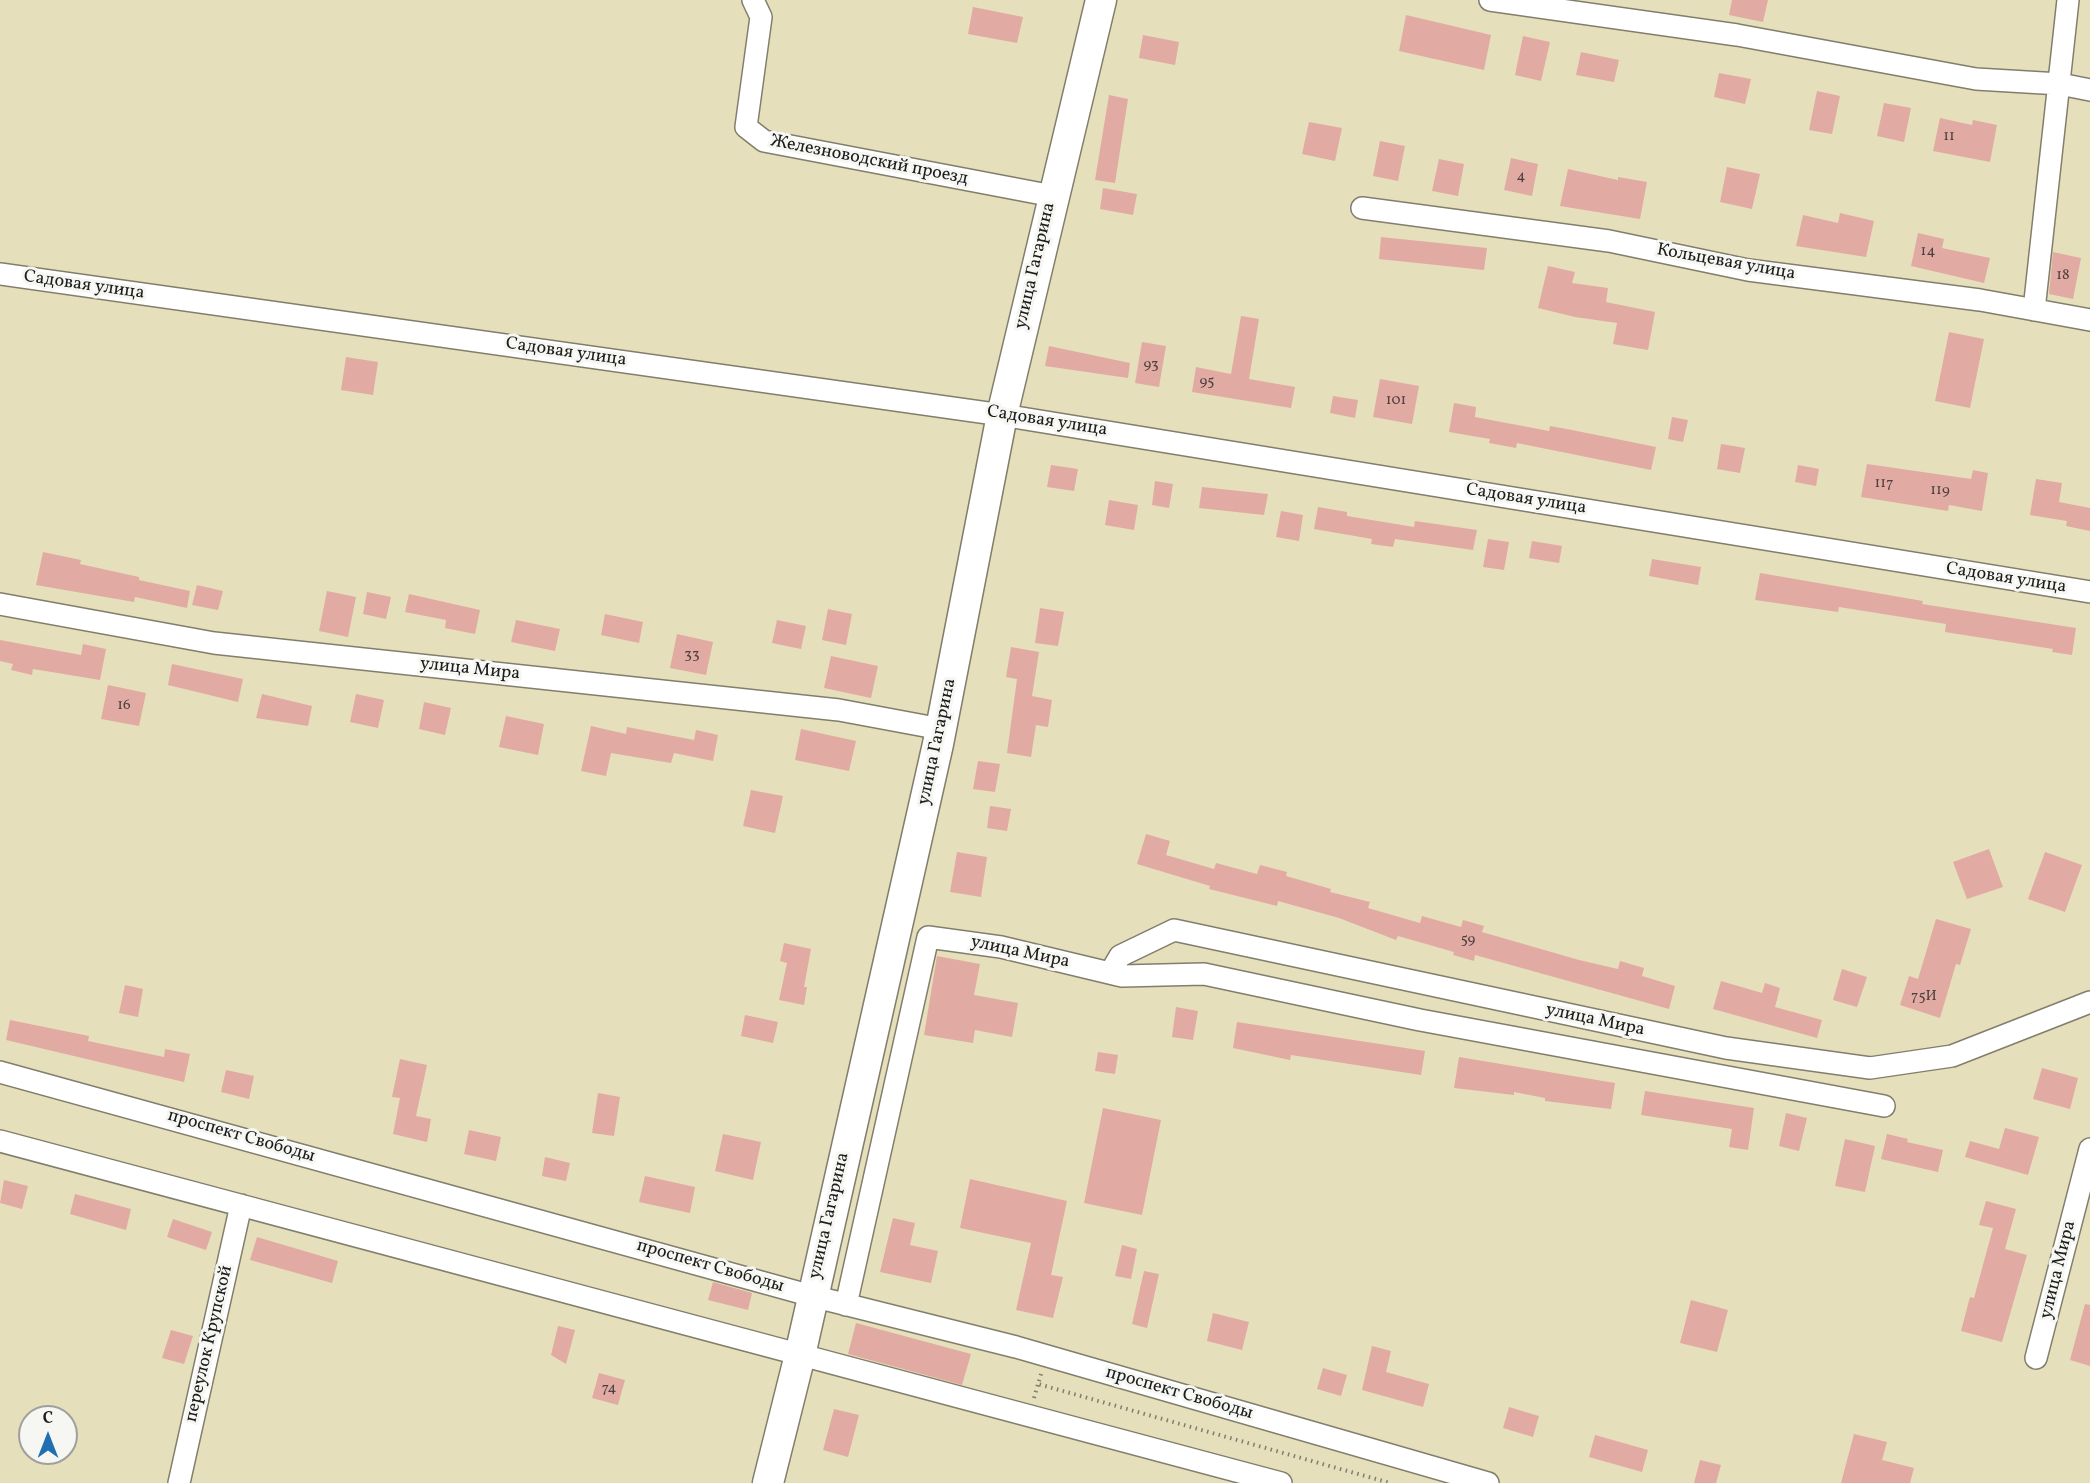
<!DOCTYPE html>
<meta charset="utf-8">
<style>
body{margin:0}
#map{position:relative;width:2090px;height:1483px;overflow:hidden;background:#e6dfbb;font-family:Vollkorn,serif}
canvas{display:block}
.north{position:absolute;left:18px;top:1405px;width:60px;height:60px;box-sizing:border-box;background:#f6f6f2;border:2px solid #9f9f9c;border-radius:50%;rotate:0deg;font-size:16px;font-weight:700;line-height:24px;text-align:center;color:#1c1c1c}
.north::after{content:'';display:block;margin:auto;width:21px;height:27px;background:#1f6fb2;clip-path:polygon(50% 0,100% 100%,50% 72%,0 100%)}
</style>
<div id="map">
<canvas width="2090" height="1483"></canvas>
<div class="north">С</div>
</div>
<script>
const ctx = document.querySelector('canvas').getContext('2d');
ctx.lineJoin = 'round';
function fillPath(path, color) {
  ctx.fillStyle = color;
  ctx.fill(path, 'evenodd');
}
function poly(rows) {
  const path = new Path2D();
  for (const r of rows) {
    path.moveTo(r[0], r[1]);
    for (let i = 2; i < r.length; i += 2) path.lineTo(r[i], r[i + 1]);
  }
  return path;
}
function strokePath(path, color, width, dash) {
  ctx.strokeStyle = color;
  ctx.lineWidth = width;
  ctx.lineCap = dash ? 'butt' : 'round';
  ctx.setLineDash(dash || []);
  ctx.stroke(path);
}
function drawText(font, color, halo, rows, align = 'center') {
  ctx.font = font + ' Vollkorn,serif';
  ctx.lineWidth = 6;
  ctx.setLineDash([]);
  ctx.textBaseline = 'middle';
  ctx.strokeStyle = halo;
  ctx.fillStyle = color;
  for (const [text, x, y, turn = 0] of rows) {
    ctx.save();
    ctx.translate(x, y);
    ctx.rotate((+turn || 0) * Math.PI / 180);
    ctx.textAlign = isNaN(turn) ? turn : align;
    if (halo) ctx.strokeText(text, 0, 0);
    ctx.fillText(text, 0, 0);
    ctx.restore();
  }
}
const building = poly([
 [1732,0,1768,0,1763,22,1729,15],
 [973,7,1023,17,1017,43,968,34],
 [1406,15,1491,35,1484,70,1399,51],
 [1143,35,1179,42,1175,65,1139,58],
 [1523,36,1550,42,1541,81,1515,75],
 [1581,52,1619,60,1614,82,1576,75],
 [1719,73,1751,79,1745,104,1714,97],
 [1817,91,1840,96,1832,134,1809,130],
 [1109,95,1128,99,1115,183,1095,180],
 [1884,103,1911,108,1904,142,1877,136],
 [1940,118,1972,125,1973,120,1997,125,1990,162,1933,151],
 [1309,122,1342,128,1335,161,1302,154],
 [1380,141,1405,146,1398,181,1373,176],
 [1511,158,1538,164,1532,196,1504,190],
 [1439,159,1464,164,1458,196,1432,191],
 [1727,167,1760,174,1752,209,1720,202],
 [1568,169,1618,180,1618,177,1647,182,1640,219,1560,206],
 [1103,188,1137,194,1133,215,1100,209],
 [1840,213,1874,221,1866,257,1796,246,1803,215,1838,223],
 [1918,233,1944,239,1942,248,1990,258,1984,283,1911,266],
 [1381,237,1487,248,1484,270,1379,259],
 [2053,252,2081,258,2073,299,2049,294],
 [1548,266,1575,272,1572,283,1608,288,1606,302,1655,312,1648,350,1613,344,1617,323,1575,317,1538,308],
 [1241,316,1259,319,1249,379,1295,387,1291,408,1192,392,1196,367,1231,374],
 [1949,332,1984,339,1970,408,1935,401],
 [1142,342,1166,346,1159,387,1135,383],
 [1049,346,1130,363,1128,378,1045,366],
 [346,357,378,362,373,395,341,390],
 [1380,379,1419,386,1412,424,1373,417],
 [1333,396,1358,400,1355,418,1330,413],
 [1454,403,1476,407,1475,417,1549,431,1550,426,1572,430,1656,447,1651,470,1517,443,1516,448,1489,443,1490,439,1449,432],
 [1672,417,1688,420,1683,442,1668,439],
 [1721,444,1745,448,1740,473,1717,469],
 [1867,464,1971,479,1973,470,1988,473,1982,511,1949,505,1948,511,1861,497],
 [1051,465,1078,469,1074,491,1047,487],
 [1798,465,1819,469,1816,486,1795,482],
 [2036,479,2062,483,2059,502,2090,508,2090,531,2066,526,2067,521,2030,515],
 [1155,481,1173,484,1169,508,1152,505],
 [1202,487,1268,494,1264,515,1199,508],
 [1109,500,1138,505,1134,530,1105,525],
 [1318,507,1347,512,1347,516,1414,527,1415,521,1477,530,1473,550,1395,539,1393,547,1371,544,1372,539,1314,529],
 [1281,511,1303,515,1299,541,1276,537],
 [1488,539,1509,542,1504,570,1483,567],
 [1532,541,1562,546,1559,563,1529,558],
 [43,552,81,560,80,564,139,577,139,580,190,591,187,608,135,597,134,602,36,585],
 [1652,559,1701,567,1698,585,1649,576],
 [1760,573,1923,601,1922,604,2076,628,2072,655,2052,652,2053,649,1945,632,1946,624,1839,607,1838,612,1755,600],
 [197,585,223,591,218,610,192,605],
 [327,591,356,597,348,637,319,631],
 [367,592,391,597,386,619,363,614],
 [409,594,480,610,475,634,445,628,446,620,405,612],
 [1040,608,1064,612,1058,646,1035,643],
 [828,609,852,614,846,645,822,640],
 [605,614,643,622,639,643,601,635],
 [516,620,560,629,555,651,511,642],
 [777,620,806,626,801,649,772,643],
 [677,634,713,642,706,675,670,668],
 [0,640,81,655,83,644,106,649,100,680,33,669,32,675,11,670,13,664,0,661],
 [1011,647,1039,652,1032,696,1052,700,1048,727,1036,725,1031,757,1007,753,1017,679,1006,677],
 [831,656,878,666,871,698,824,688],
 [172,664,243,679,238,702,168,685],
 [108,685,146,693,139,726,101,719],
 [262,694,312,706,308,726,256,718],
 [356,694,384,700,378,728,350,722],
 [424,702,451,708,445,735,419,729],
 [506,716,544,724,538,755,499,747],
 [591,726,626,734,627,727,694,740,696,730,718,735,713,761,674,753,671,763,611,753,606,776,581,771],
 [801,729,856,741,849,771,795,760],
 [978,761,1000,764,995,792,973,789],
 [751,790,783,796,775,833,743,826],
 [990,806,1011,809,1007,831,987,828],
 [1146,834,1170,841,1166,855,1214,869,1216,863,1257,874,1260,865,1287,872,1286,876,1331,889,1330,892,1370,902,1368,908,1420,923,1422,916,1461,927,1463,920,1484,926,1482,932,1579,960,1618,969,1620,961,1644,968,1642,976,1675,986,1669,1009,1475,955,1474,961,1453,955,1454,952,1398,936,1396,940,1339,918,1278,901,1277,906,1209,889,1210,886,1137,864],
 [1989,849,2003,887,1967,899,1953,862],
 [957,852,987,857,981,897,950,892],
 [2045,852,2082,865,2065,912,2028,899],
 [1936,919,1971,929,1960,965,1956,964,1940,1018,1900,1005,1909,976,1918,979],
 [784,943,811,949,804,987,807,987,804,1005,779,1000,787,963,780,961],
 [937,956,980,964,974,995,1018,1003,1012,1037,975,1030,973,1043,924,1035],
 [1842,969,1867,977,1857,1007,1833,1000],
 [1721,981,1762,993,1765,983,1780,988,1775,1007,1822,1020,1817,1038,1713,1009],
 [125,985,143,989,138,1017,119,1013],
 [1176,1007,1198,1011,1193,1040,1172,1037],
 [745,1015,778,1022,773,1043,741,1036],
 [10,1020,89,1036,88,1041,164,1057,165,1049,190,1054,184,1082,6,1040],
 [1237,1022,1425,1051,1421,1075,1291,1055,1290,1060,1233,1048],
 [1098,1052,1118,1055,1115,1074,1095,1071],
 [1459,1057,1615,1083,1611,1109,1545,1101,1545,1098,1514,1092,1514,1095,1454,1088],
 [400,1059,427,1065,416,1116,431,1119,427,1142,393,1134,400,1098,392,1097],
 [2042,1068,2078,1078,2070,1109,2033,1099],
 [226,1070,254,1076,249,1099,221,1092],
 [1645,1091,1754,1108,1748,1150,1729,1147,1732,1129,1641,1115],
 [598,1093,620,1097,614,1136,592,1133],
 [1103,1108,1161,1120,1142,1215,1084,1203],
 [1786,1113,1807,1118,1799,1151,1779,1146],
 [2005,1128,2039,1137,2028,1175,1965,1157,1970,1141,1999,1149],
 [469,1130,501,1137,496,1161,464,1154],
 [723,1134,761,1142,753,1180,715,1171],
 [1887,1134,1908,1139,1907,1142,1943,1150,1938,1172,1881,1159],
 [1845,1139,1875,1146,1865,1192,1835,1186],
 [545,1157,570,1163,566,1181,542,1176],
 [645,1176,695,1187,690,1213,639,1202],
 [970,1179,1067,1201,1051,1275,1063,1277,1053,1318,1016,1310,1031,1243,960,1228],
 [4,1180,28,1186,22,1209,0,1203],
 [75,1194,131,1209,126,1230,70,1214],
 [1986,1201,2016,1209,2005,1249,2027,1255,2002,1342,1961,1331,1970,1297,1974,1298,1993,1228,1979,1225],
 [893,1218,915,1223,910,1245,938,1251,931,1283,880,1272],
 [173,1219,212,1232,206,1250,167,1237],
 [257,1237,338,1261,332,1283,250,1260],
 [1122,1245,1137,1249,1131,1279,1115,1276],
 [1144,1271,1159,1274,1147,1328,1132,1324],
 [713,1282,752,1293,748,1310,708,1300],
 [1691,1300,1728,1310,1717,1352,1680,1343],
 [2085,1304,2090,1305,2090,1366,2070,1360],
 [1213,1313,1249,1322,1242,1350,1207,1341],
 [856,1323,971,1354,962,1385,848,1354],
 [558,1326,575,1330,566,1364,551,1355],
 [171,1330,193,1336,184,1364,162,1358],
 [1372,1346,1391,1351,1386,1372,1429,1384,1423,1407,1362,1390],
 [1323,1368,1347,1375,1341,1396,1317,1389],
 [599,1373,625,1380,618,1405,592,1398],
 [1509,1407,1539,1416,1533,1437,1503,1428],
 [834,1409,859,1415,848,1457,823,1450],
 [1854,1434,1887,1442,1882,1460,1914,1468,1910,1483,1841,1483],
 [1595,1435,1648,1450,1642,1472,1589,1457],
 [1700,1460,1721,1465,1716,1483,1694,1483]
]);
const path = poly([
 [1041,1374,1038,1384,1390,1483],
 [1034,1398,1038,1384]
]);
const street = poly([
 [753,0,761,17,746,127,764,141,1053,196],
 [1490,0,1737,35,1976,79,2060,84,2090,90],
 [1362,208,1609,241,1748,270,1980,300,2090,320],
 [0,274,1002,415,2090,592],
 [2034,310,2068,0],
 [0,604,214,643,839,710,941,729],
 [1110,973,1120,956,1174,930,1726,1048,1870,1068,1952,1056,2090,1002],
 [0,1072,812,1296,1016,1347,1488,1483],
 [0,1141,1281,1483],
 [846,1305,928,937,1001,947,1122,976,1204,974,1420,1020,1884,1106],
 [2036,1358,2090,1149],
 [179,1483,241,1205]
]);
const secondary = poly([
 [768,1483,800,1355,938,744,1002,415,1101,0]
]);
const numberNames = [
 ["11",1949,137],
 ["4",1521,177],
 ["14",1928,252],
 ["18",2063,276],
 ["93",1151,365],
 ["95",1207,382],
 ["101",1396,401],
 ["117",1884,484],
 ["119",1940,491],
 ["33",692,655],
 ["16",124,706],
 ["59",1468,940],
 ["75И",1924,997],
 ["74",609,1389]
];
const streetNames = [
 ["Железноводский проезд",869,161,11],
 ["Кольцевая улица",1726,263,10],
 ["улица Гагарина",1036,266,-77],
 ["Садовая улица",84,286,8],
 ["Садовая улица",566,353,8],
 ["Садовая улица",1047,422,9],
 ["Садовая улица",1526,500,9],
 ["Садовая улица",2006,579,9],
 ["улица Мира",470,670,6],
 ["улица Гагарина",938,742,-78],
 ["улица Мира",1020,953,12],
 ["улица Мира",1595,1021,12],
 ["проспект Свободы",241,1137,16],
 ["улица Гагарина",830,1216,-77],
 ["проспект Свободы",710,1267,16],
 ["улица Мира",2059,1270,-76],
 ["переулок Крупской",210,1344,-77],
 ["проспект Свободы",1179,1394,16]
];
fillPath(building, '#e1aba4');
strokePath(street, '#817e6c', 24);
strokePath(secondary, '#817e6c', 33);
strokePath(path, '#817e6c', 4, [1.5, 4.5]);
strokePath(street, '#fff', 21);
strokePath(secondary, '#fff', 30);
drawText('15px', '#4d403e', null, numberNames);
drawText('18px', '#1c1c1c', '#f6f6f2', streetNames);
</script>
